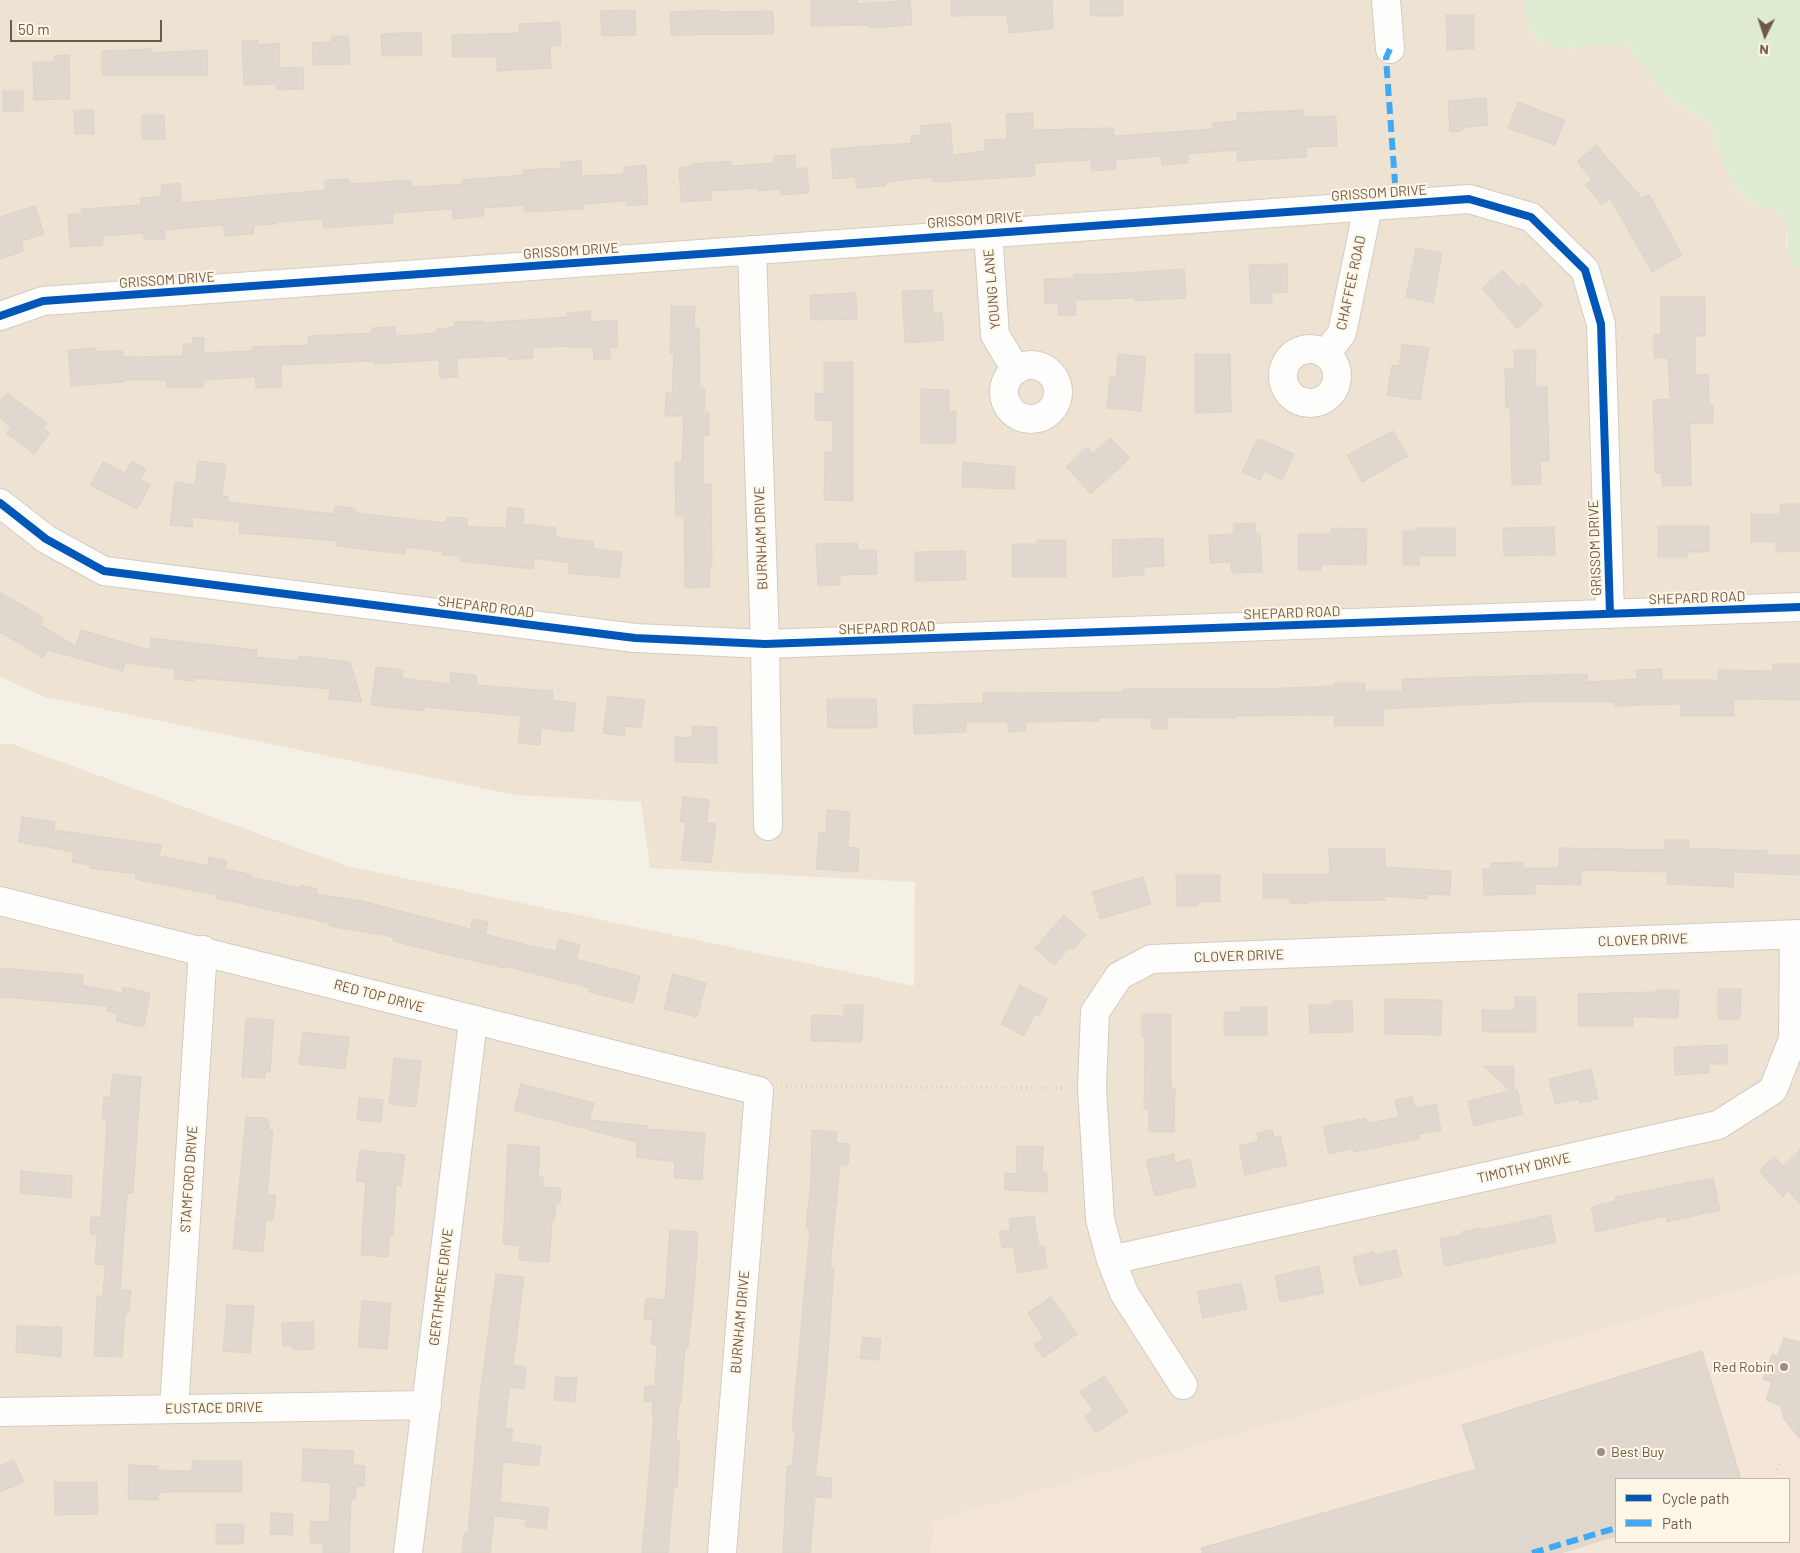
<!DOCTYPE html>
<style>
body{margin:0}
#map{position:relative;width:1800px;height:1553px;overflow:hidden;background:#f4f0e6;font-family:Barlow,sans-serif}
canvas{display:block}
.legend{position:absolute;left:1615px;top:1478px;width:175px;height:65px;box-sizing:border-box;background:#fef6e6;border:1px solid #c5b7a7;margin:0;padding:6px 9px;list-style:none;font-size:15px;color:#705949}
.legend li{display:flex;align-items:center;gap:10px;height:25px}
.legend b{width:25px;border:1px solid #c5b7a7}
.north{position:absolute;left:1740px;top:10px;width:50px;height:50px;-webkit-text-stroke:4px #fef6e6;paint-order:stroke;rotate:184deg;font-size:14px;font-weight:700;line-height:20px;text-align:center;color:#705949}
.north::after{content:'';display:block;margin:auto;width:18px;height:22px;background:#705949;clip-path:polygon(50% 0,100% 100%,50% 72%,0 100%)}
.scale{position:absolute;left:10px;top:20px;width:152px;height:22px;box-sizing:border-box;border:2px solid #705949;border-top:0;padding-left:6px;font-size:15px;line-height:18px;white-space:nowrap;color:#705949;-webkit-text-stroke:4px #fef6e6;paint-order:stroke}
</style>
<div id="map">
<canvas width="1800" height="1553"></canvas>
<ul class="legend">
<li><b style="height:6px;background:#0057b8"></b>Cycle path</li>
<li><b style="height:6px;background:#3fa9f5"></b>Path</li>
</ul>
<div class="north">N</div>
<div class="scale">50 m</div>
</div>
<script>
const ctx = document.querySelector('canvas').getContext('2d');
ctx.lineJoin = 'round';
function fillPath(path, color) {
  ctx.fillStyle = color;
  ctx.fill(path, 'evenodd');
}
function poly(rows) {
  const path = new Path2D();
  for (const r of rows) {
    if (r.length === 3) {
      path.moveTo(r[0] + r[2], r[1]);
      path.arc(r[0], r[1], r[2], 0, 2 * Math.PI);
      continue;
    }
    path.moveTo(r[0], r[1]);
    for (let i = 2; i < r.length; i += 2) path.lineTo(r[i], r[i + 1]);
  }
  return path;
}
function strokePath(path, color, width, dash) {
  ctx.strokeStyle = color;
  ctx.lineWidth = width;
  ctx.lineCap = dash ? 'butt' : 'round';
  ctx.setLineDash(dash || []);
  ctx.stroke(path);
}
function drawText(font, color, halo, rows, align = 'center') {
  ctx.font = font + ' Barlow,sans-serif';
  ctx.lineWidth = 4;
  ctx.setLineDash([]);
  ctx.textBaseline = 'middle';
  ctx.strokeStyle = halo;
  ctx.fillStyle = color;
  for (const [text, x, y, turn = 0] of rows) {
    ctx.save();
    ctx.translate(x, y);
    ctx.rotate((+turn || 0) * Math.PI / 180);
    ctx.textAlign = isNaN(turn) ? turn : align;
    if (halo) ctx.strokeText(text, 0, 0);
    ctx.fillText(text, 0, 0);
    ctx.restore();
  }
}
const residential = poly([
 [0,0,1524,0,1528,28,1536,39,1564,49,1606,44,1626,46,1665,94,1683,108,1708,123,1729,177,1747,200,1759,207,1773,209,1784,217,1788,231,1785,245,1800,269,1800,1273,934,1521,931,1553,0,1553,0,744,12,744,347,866,914,986,915,882,650,868,641,802,515,795,45,697,0,677]
]);
const commercial = poly([
 [1800,1273,1800,1553,931,1553,934,1521],
 [1616,1479,1789,1479,1789,1542,1616,1542]
]);
const green = poly([
 [1524,0,1800,0,1800,269,1793,265,1787,252,1788,231,1784,217,1773,209,1759,207,1747,200,1729,177,1708,123,1683,108,1665,94,1626,46,1606,44,1564,49,1536,39,1528,28]
]);
const building = poly([
 [811,0,857,0,857,4,910,0,912,25,869,28,869,25,811,26,811,0],
 [951,0,1052,0,1053,29,1009,33,1007,15,951,16,951,0],
 [1090,0,1123,0,1123,16,1090,16,1090,0],
 [635,10,636,35,602,36,600,11,635,10],
 [718,10,718,12,773,11,774,34,671,35,670,12,718,10],
 [1446,15,1474,15,1474,49,1447,50,1446,15],
 [560,22,561,45,550,46,551,68,497,71,497,57,452,57,452,35,519,33,519,24,560,22],
 [421,32,422,55,382,56,381,34,421,32],
 [332,36,348,36,350,64,313,65,312,43,332,42,332,36],
 [258,40,258,45,279,43,280,68,303,67,304,89,277,90,276,84,244,85,242,41,258,40],
 [151,49,151,53,207,50,208,75,102,75,102,51,151,49],
 [69,55,70,99,34,100,33,62,54,62,54,56,69,55],
 [3,91,23,91,23,111,3,112,3,91],
 [1486,98,1488,125,1465,127,1461,131,1450,132,1448,101,1486,98],
 [1518,102,1565,120,1555,145,1508,128,1518,102],
 [74,110,94,110,94,134,75,134,74,110],
 [1303,110,1303,117,1336,116,1337,146,1306,147,1307,157,1238,161,1237,150,1188,154,1188,163,1162,165,1161,156,1115,160,1116,169,1092,171,1091,160,1034,163,1035,176,933,182,932,177,885,182,886,186,856,188,856,177,833,179,831,149,912,143,911,136,921,135,920,126,950,123,953,155,985,151,985,140,1007,139,1006,114,1033,113,1033,130,1113,128,1114,136,1213,129,1213,123,1237,121,1237,113,1303,110],
 [142,115,164,115,165,139,142,139,142,115],
 [1596,145,1642,198,1649,194,1682,255,1652,272,1610,198,1602,205,1585,185,1592,179,1577,162,1596,145],
 [795,155,795,168,807,168,809,193,780,195,780,189,759,191,759,188,711,191,712,200,681,202,679,167,691,167,692,164,731,161,731,166,774,163,774,156,795,155],
 [581,161,582,176,624,174,624,167,646,165,648,204,627,206,627,201,583,204,583,209,524,212,524,205,483,208,484,216,453,219,452,209,393,213,393,223,324,228,323,219,276,222,276,224,253,226,254,234,224,236,224,225,164,230,165,239,144,240,144,233,102,236,103,245,70,247,68,214,82,214,81,209,141,205,140,198,162,196,161,185,180,183,181,203,325,190,325,180,349,179,349,184,411,180,411,187,462,184,462,180,523,175,523,170,561,168,561,162,581,161],
 [35,206,44,234,21,241,24,251,0,259,0,217,35,206],
 [1416,248,1442,253,1433,303,1406,297,1416,248],
 [1287,264,1288,292,1272,293,1272,303,1251,304,1249,265,1287,264],
 [1184,269,1186,298,1135,301,1135,298,1075,300,1076,315,1059,316,1058,303,1045,303,1044,279,1074,278,1074,274,1107,274,1184,269],
 [1503,270,1518,287,1523,283,1543,306,1517,329,1482,288,1503,270],
 [932,290,933,313,942,313,944,340,905,343,902,291,932,290],
 [856,293,857,319,811,320,810,295,856,293],
 [1661,297,1705,297,1705,336,1695,336,1695,375,1708,374,1709,404,1713,406,1713,423,1690,424,1691,486,1662,486,1662,473,1655,473,1653,400,1670,399,1668,358,1654,358,1654,334,1661,335,1661,297],
 [671,306,695,306,694,327,699,328,700,388,705,388,704,412,709,412,709,436,703,436,703,484,711,484,712,565,710,565,710,587,685,588,684,516,676,516,675,462,682,462,684,416,665,416,666,393,672,393,674,354,670,354,671,306],
 [590,311,591,322,617,320,618,347,610,348,610,359,594,360,593,347,570,348,570,346,532,348,533,358,509,360,508,356,457,358,458,377,440,378,439,360,374,364,374,361,281,365,282,387,256,388,255,377,204,380,204,387,166,387,166,380,125,380,125,382,71,386,68,350,96,348,96,352,122,350,123,357,183,356,183,344,193,344,193,337,204,338,204,353,252,351,252,347,309,345,308,336,372,333,372,328,395,326,396,336,438,333,437,329,455,327,454,322,483,321,483,323,568,317,567,313,590,311],
 [1402,344,1429,348,1420,400,1387,395,1392,365,1399,366,1402,344],
 [1514,350,1536,350,1535,387,1547,387,1549,461,1540,461,1541,484,1512,485,1510,408,1506,408,1505,369,1514,369,1514,350],
 [1118,354,1146,357,1141,411,1107,408,1110,377,1116,378,1118,354],
 [1195,354,1230,354,1231,412,1195,413,1195,354],
 [824,362,853,362,853,501,824,500,825,452,833,452,833,421,815,420,815,393,824,394,824,362],
 [921,389,949,390,949,411,956,411,956,443,921,443,921,389],
 [7,393,47,423,43,428,50,433,34,454,6,433,11,427,0,418,0,401,7,393],
 [1393,431,1408,456,1362,482,1347,455,1393,431],
 [1110,438,1130,458,1091,494,1066,467,1087,447,1093,454,1110,438],
 [1257,440,1263,440,1294,454,1282,480,1264,471,1260,480,1242,472,1257,440],
 [132,461,146,469,140,480,150,485,137,509,90,485,103,462,125,473,132,461],
 [198,461,226,464,222,496,228,497,228,502,334,514,335,506,355,508,355,513,446,523,447,517,467,518,467,526,506,528,508,507,524,509,523,524,556,528,555,537,594,542,594,549,622,552,619,578,568,573,569,563,535,558,533,569,460,561,460,556,442,555,443,552,406,547,405,554,337,546,338,541,239,533,240,522,193,517,192,527,170,525,175,482,195,485,198,461],
 [963,462,1015,467,1014,489,962,487,963,462],
 [1780,504,1800,504,1800,551,1776,552,1776,542,1751,542,1751,514,1780,514,1780,504],
 [1255,523,1255,533,1260,533,1262,572,1232,573,1231,562,1210,563,1209,535,1234,534,1234,524,1255,523],
 [1658,526,1709,526,1709,552,1688,552,1688,557,1658,557,1658,526],
 [1554,527,1555,555,1504,556,1503,528,1554,527],
 [1331,528,1367,529,1366,565,1321,564,1321,570,1298,570,1298,534,1331,534,1331,528],
 [1417,528,1455,528,1455,556,1419,556,1419,565,1403,565,1403,531,1417,531,1417,528],
 [1163,538,1164,566,1144,567,1144,575,1113,577,1112,540,1163,538],
 [1037,540,1066,540,1066,577,1012,577,1012,544,1037,544,1037,540],
 [857,543,858,550,876,550,877,574,840,575,840,585,818,586,816,544,857,543],
 [965,551,966,580,915,581,915,552,965,551],
 [0,592,44,618,40,625,76,646,81,630,150,650,151,638,257,650,256,657,299,661,299,656,350,662,362,702,329,699,330,689,195,678,194,681,174,679,175,669,125,663,123,671,48,650,43,658,0,632,0,592],
 [1773,664,1800,664,1800,700,1734,699,1734,716,1681,716,1681,704,1614,706,1614,702,1524,702,1383,709,1383,726,1334,726,1334,715,1237,716,1236,718,1167,717,1167,729,1151,729,1151,718,1099,718,1099,721,1026,722,1026,731,1008,732,1008,722,966,722,966,732,914,734,913,705,983,703,983,693,1123,692,1123,689,1262,689,1334,686,1334,683,1365,683,1365,691,1403,691,1402,679,1587,674,1587,682,1637,679,1636,670,1662,669,1662,680,1718,680,1718,670,1773,671,1773,664],
 [376,667,403,670,402,678,450,684,451,673,477,675,476,685,553,691,552,700,576,703,573,732,541,728,540,745,518,743,521,716,425,707,424,711,371,705,376,667],
 [608,696,645,700,641,728,625,726,624,736,603,733,608,696],
 [827,699,876,699,877,728,828,728,827,699],
 [692,726,717,727,717,763,675,762,675,737,692,738,692,726],
 [683,797,709,800,707,823,716,824,711,863,681,860,686,823,680,822,683,797],
 [827,810,850,812,848,847,859,848,858,872,816,869,819,832,826,833,827,810],
 [22,817,55,822,54,830,162,845,159,856,208,866,209,857,227,861,225,869,252,875,251,877,299,888,300,885,317,889,316,894,362,901,470,929,473,919,488,922,485,934,531,946,556,951,559,939,580,945,576,959,640,976,633,1003,589,992,590,988,505,966,505,968,440,953,393,941,394,937,329,926,329,923,216,898,217,895,135,879,136,874,90,868,90,865,72,862,74,852,19,842,22,817],
 [1665,840,1689,840,1689,848,1767,851,1766,855,1800,855,1800,875,1734,872,1733,887,1667,884,1667,872,1581,870,1581,885,1535,884,1535,894,1484,895,1483,869,1491,869,1491,863,1523,862,1523,868,1559,868,1559,848,1665,850,1665,840],
 [1329,849,1385,849,1385,867,1451,871,1450,895,1427,894,1427,899,1385,896,1385,900,1308,901,1308,904,1290,903,1290,898,1263,898,1263,874,1330,874,1329,849],
 [1176,875,1220,875,1220,902,1198,902,1198,906,1177,906,1176,875],
 [1143,877,1151,904,1100,919,1092,892,1143,877],
 [1064,915,1086,935,1073,950,1070,947,1054,965,1035,948,1064,915],
 [0,968,83,975,82,985,122,993,123,987,150,993,144,1027,116,1021,117,1013,107,1011,108,1006,0,997,0,968],
 [673,974,706,983,697,1017,664,1009,673,974],
 [1020,985,1047,999,1039,1016,1035,1014,1024,1036,1001,1024,1020,985],
 [1718,989,1741,989,1740,1019,1718,1019,1718,989],
 [1656,990,1679,990,1678,1018,1633,1017,1633,1026,1578,1026,1578,994,1656,992,1656,990],
 [1515,997,1536,997,1536,1032,1482,1032,1482,1010,1515,1010,1515,997],
 [1385,999,1442,1000,1441,1035,1385,1034,1385,999],
 [1333,1001,1352,1001,1353,1032,1310,1033,1309,1005,1333,1005,1333,1001],
 [844,1005,863,1005,862,1042,811,1041,812,1015,844,1016,844,1005],
 [1241,1007,1267,1007,1267,1035,1224,1035,1224,1012,1241,1012,1241,1007],
 [1142,1014,1171,1014,1171,1088,1175,1088,1174,1132,1149,1132,1149,1109,1144,1109,1145,1037,1142,1037,1142,1014],
 [246,1018,274,1020,270,1072,265,1072,265,1078,242,1077,246,1018],
 [303,1032,349,1037,345,1069,299,1064,303,1032],
 [1727,1045,1727,1064,1709,1064,1709,1073,1675,1075,1674,1047,1727,1045],
 [394,1058,421,1061,416,1107,389,1104,394,1058],
 [1484,1066,1514,1066,1514,1090,1517,1090,1523,1114,1474,1126,1468,1101,1510,1091,1484,1066],
 [1591,1069,1598,1099,1579,1103,1578,1099,1555,1104,1549,1079,1591,1069],
 [113,1074,141,1077,133,1193,127,1193,120,1290,131,1290,129,1313,125,1313,122,1357,94,1356,97,1296,103,1296,105,1265,95,1264,97,1235,90,1234,91,1217,101,1218,107,1120,102,1120,104,1097,110,1098,113,1074],
 [521,1084,594,1103,587,1129,514,1111,521,1084],
 [1412,1097,1415,1108,1436,1104,1441,1130,1418,1134,1419,1139,1354,1152,1353,1148,1329,1154,1323,1127,1366,1118,1367,1124,1399,1117,1395,1100,1412,1097],
 [359,1098,383,1100,381,1122,357,1120,359,1098],
 [246,1117,267,1118,266,1122,269,1122,269,1130,273,1131,267,1195,276,1195,273,1220,266,1220,263,1252,233,1249,246,1117],
 [590,1120,648,1126,647,1129,705,1133,702,1180,674,1178,675,1162,636,1157,637,1142,589,1130,590,1120],
 [812,1130,837,1132,836,1143,850,1144,848,1165,840,1165,830,1268,834,1268,826,1381,816,1468,816,1477,832,1478,831,1498,815,1497,810,1553,783,1553,787,1466,792,1466,796,1431,792,1430,810,1228,806,1228,811,1179,812,1130],
 [1272,1130,1274,1138,1280,1136,1287,1165,1245,1175,1239,1146,1259,1141,1257,1133,1272,1130],
 [508,1144,540,1147,538,1177,543,1177,543,1187,561,1188,560,1204,556,1204,554,1221,552,1221,549,1262,519,1260,520,1246,503,1244,508,1144],
 [1017,1146,1043,1146,1042,1172,1047,1172,1047,1192,1005,1190,1005,1173,1016,1174,1017,1146],
 [360,1150,405,1155,401,1186,396,1185,393,1236,389,1236,388,1257,361,1255,366,1182,356,1181,360,1150],
 [1800,1150,1800,1204,1788,1191,1783,1197,1759,1171,1774,1156,1783,1166,1800,1150],
 [1174,1154,1174,1163,1190,1159,1196,1186,1155,1196,1146,1160,1174,1154],
 [21,1171,72,1176,71,1198,20,1193,21,1171],
 [1713,1178,1720,1210,1667,1222,1666,1216,1596,1232,1591,1207,1616,1201,1615,1197,1713,1178],
 [1550,1215,1556,1242,1445,1266,1440,1239,1462,1235,1461,1232,1481,1228,1482,1230,1550,1215],
 [1034,1216,1039,1246,1044,1246,1047,1268,1018,1273,1013,1246,1002,1248,999,1231,1011,1230,1009,1219,1034,1216],
 [670,1230,698,1232,695,1280,688,1348,685,1347,681,1402,679,1401,676,1440,680,1441,677,1487,674,1487,668,1553,642,1553,654,1416,652,1416,653,1402,644,1402,645,1386,655,1386,657,1345,651,1344,653,1320,644,1319,646,1298,665,1300,670,1230],
 [1396,1250,1402,1276,1360,1286,1353,1257,1374,1252,1374,1255,1396,1250],
 [1319,1266,1324,1293,1280,1302,1275,1276,1319,1266],
 [496,1274,524,1277,513,1365,526,1367,524,1389,509,1387,505,1428,513,1429,511,1442,541,1446,538,1466,503,1462,500,1502,549,1508,546,1529,525,1526,526,1519,494,1516,490,1553,462,1553,464,1533,468,1533,479,1403,496,1274],
 [1241,1283,1247,1309,1203,1318,1197,1292,1241,1283],
 [1051,1297,1077,1334,1043,1358,1034,1345,1044,1338,1028,1313,1051,1297],
 [362,1301,391,1303,387,1349,358,1347,362,1301],
 [227,1305,254,1306,250,1353,223,1351,227,1305],
 [314,1322,314,1349,293,1350,293,1346,283,1346,282,1323,314,1322],
 [17,1326,62,1327,61,1357,16,1352,17,1326],
 [863,1337,881,1339,879,1360,860,1358,863,1337],
 [1784,1338,1800,1342,1800,1439,1784,1419,1781,1406,1766,1400,1772,1382,1763,1379,1772,1354,1777,1356,1784,1338],
 [1702,1351,1741,1479,1616,1479,1616,1536,1560,1553,1202,1553,1201,1548,1476,1469,1462,1425,1702,1351],
 [1104,1376,1128,1412,1096,1433,1085,1416,1093,1410,1080,1392,1104,1376],
 [556,1377,577,1378,575,1402,554,1400,556,1377],
 [303,1449,354,1451,353,1465,365,1466,364,1486,356,1486,355,1500,351,1500,349,1553,323,1553,323,1543,310,1543,310,1521,329,1522,331,1483,302,1481,303,1449],
 [14,1460,24,1482,0,1492,0,1466,14,1460],
 [192,1461,242,1461,242,1492,167,1492,158,1493,158,1500,128,1499,129,1465,158,1466,157,1470,192,1471,192,1461],
 [54,1482,97,1482,98,1514,55,1515,54,1482],
 [271,1513,293,1514,292,1535,270,1534,271,1513],
 [216,1524,244,1524,243,1544,216,1544,216,1524]
]);
const path = poly([
 [781,1086,1070,1088],
 [1780,1479,1777,1467,1783,1462]
]);
const minor = poly([
 [1386,0,1390,49],
 [988,232,995,335,1016,370],
 [752,250,765,644,768,826],
 [0,316,43,301,1469,199,1531,217,1585,270,1601,324,1610,614],
 [1310,376,27],
 [1326,354,1342,333,1368,207],
 [1031,392,27],
 [0,503,46,539,104,571,635,638,765,644,1800,607],
 [0,901,759,1091,722,1553],
 [1111,1260,1718,1125,1773,1090,1793,1039,1794,935],
 [1183,1385,1124,1293,1111,1260,1100,1219,1092,1088,1095,1012,1119,976,1151,959,1800,934],
 [174,1408,203,950],
 [0,1412,427,1405],
 [408,1553,473,1021]
]);
const quiet = poly([
 [1390,49,1386,58,1395,183],
 [1532,1553,1616,1528]
]);
const cycleway = poly([
 [0,316,43,301,1469,199,1531,217,1585,270,1601,324,1610,614],
 [0,503,46,539,104,571,635,638,765,644,1800,607]
]);
const markers = [
 [1784,1367,5,"#9e8e80"],
 [1601,1452,5,"#9e8e80"]
];
const streetNames = [
 ["GRISSOM DRIVE",1379,193,-4],
 ["GRISSOM DRIVE",975,220,-4],
 ["GRISSOM DRIVE",571,251,-4],
 ["GRISSOM DRIVE",167,280,-4],
 ["CHAFFEE ROAD",1351,283,-78],
 ["YOUNG LANE",992,289,-95],
 ["BURNHAM DRIVE",761,538,-92],
 ["GRISSOM DRIVE",1595,548,-92],
 ["SHEPARD ROAD",1697,598,-2],
 ["SHEPARD ROAD",486,607,7],
 ["SHEPARD ROAD",1292,613,-2],
 ["SHEPARD ROAD",887,628,-2],
 ["CLOVER DRIVE",1643,940,-2],
 ["CLOVER DRIVE",1239,956,-2],
 ["RED TOP DRIVE",379,996,15],
 ["TIMOTHY DRIVE",1524,1168,-13],
 ["STAMFORD DRIVE",189,1179,-86],
 ["GERTHMERE DRIVE",441,1287,-83],
 ["BURNHAM DRIVE",740,1322,-85],
 ["EUSTACE DRIVE",214,1408,-1]
];
const poiNames = [
 ["Red Robin",1774,1367],
 ["Best Buy",1611,1452,"left"]
];
fillPath(residential, '#eee3d3');
fillPath(commercial, '#f4e5d9');
fillPath(green, '#dfebd1');
fillPath(building, '#e0d8ce');
strokePath(building, '#ddd3c9', 1);
strokePath(minor, '#d3cbc2', 30);
strokePath(path, '#d6cfc9', 3, [1, 4]);
strokePath(minor, '#fdfdfb', 28);
strokePath(quiet, '#3fa9f5', 6, [12, 6]);
strokePath(cycleway, '#0057b8', 8);
for (const [x, y, r, color] of markers) {
  const dot = new Path2D();
  dot.arc(x, y, r, 0, 2 * Math.PI);
  ctx.fillStyle = color;
  ctx.fill(dot);
  strokePath(dot, '#fef6e6', 2);
}
drawText('14px', '#705949', '#fef6e6', streetNames);
drawText('14px', '#705949', '#fef6e6', poiNames, 'right');
</script>
